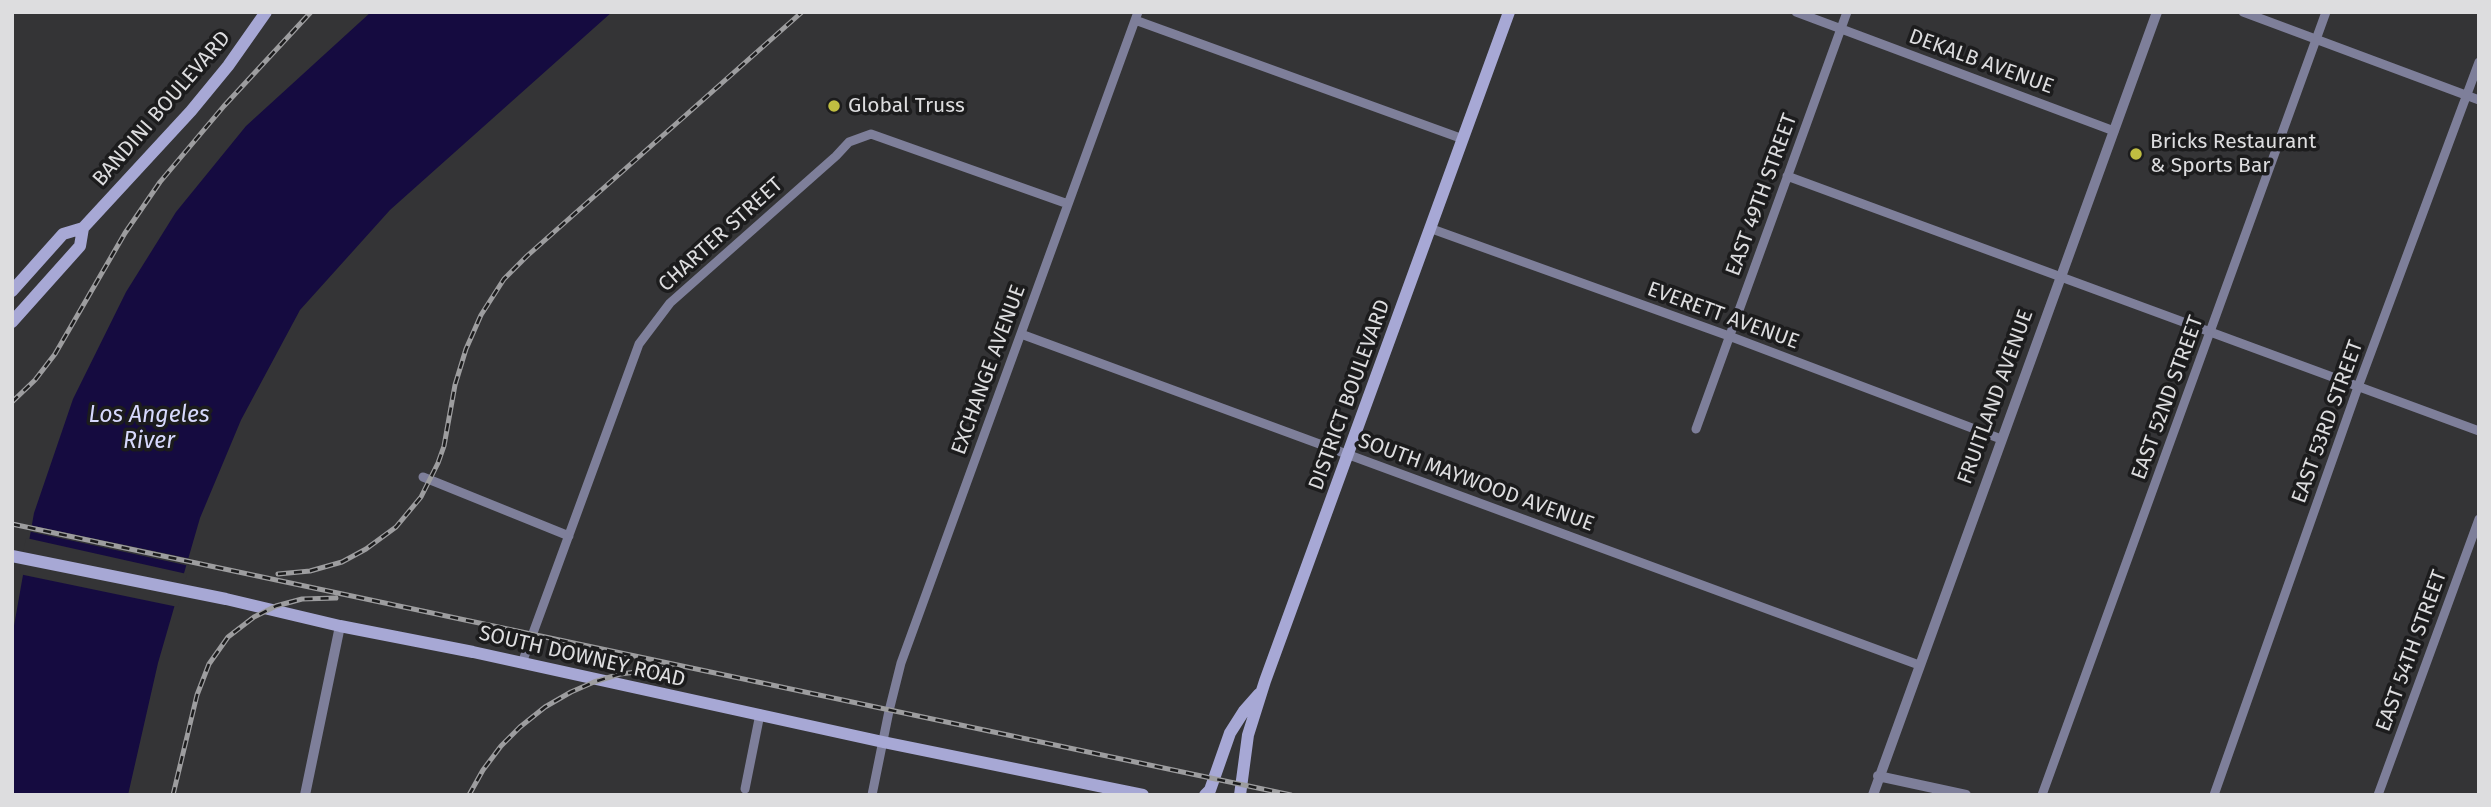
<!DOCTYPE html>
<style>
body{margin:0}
#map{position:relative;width:2491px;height:807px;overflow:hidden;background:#343436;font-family:"Fira Sans",sans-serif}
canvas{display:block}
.frame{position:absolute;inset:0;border:14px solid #dddddf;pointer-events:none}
</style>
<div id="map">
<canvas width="2491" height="807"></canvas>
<div class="frame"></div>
</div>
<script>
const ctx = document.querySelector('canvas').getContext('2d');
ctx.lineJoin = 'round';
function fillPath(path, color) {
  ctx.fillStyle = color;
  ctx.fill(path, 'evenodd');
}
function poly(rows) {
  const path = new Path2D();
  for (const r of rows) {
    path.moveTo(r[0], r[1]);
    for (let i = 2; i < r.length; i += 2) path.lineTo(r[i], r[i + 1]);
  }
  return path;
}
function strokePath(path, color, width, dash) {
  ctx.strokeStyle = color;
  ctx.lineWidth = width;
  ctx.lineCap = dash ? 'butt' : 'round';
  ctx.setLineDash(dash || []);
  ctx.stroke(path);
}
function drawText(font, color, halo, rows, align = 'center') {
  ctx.font = font + ' "Fira Sans",sans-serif';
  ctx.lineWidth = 7;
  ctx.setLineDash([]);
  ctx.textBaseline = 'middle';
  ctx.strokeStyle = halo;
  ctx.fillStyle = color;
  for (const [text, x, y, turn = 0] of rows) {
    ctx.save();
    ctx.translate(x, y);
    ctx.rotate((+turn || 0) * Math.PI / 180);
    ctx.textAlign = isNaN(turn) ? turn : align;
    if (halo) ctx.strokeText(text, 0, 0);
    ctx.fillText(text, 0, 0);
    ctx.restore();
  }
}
const water = poly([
 [371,12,612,12,390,210,300,310,241,420,200,518,158,663,128,795,12,795,12,637,34,513,73,399,126,292,176,212,246,126]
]);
const pier = poly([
 [29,525,192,559,190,566,27,531],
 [26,538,187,574,178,607,19,574]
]);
const minor = poly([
 [1796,12,2114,131],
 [2243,12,2479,100],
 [1135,20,1463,139],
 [1787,176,2479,431],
 [1432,229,1729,336,2001,439],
 [1021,334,1919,665],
 [1696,429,1847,12],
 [423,477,569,536],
 [522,663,639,344,670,303,836,156,849,142,871,134,1068,204],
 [745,789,760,714],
 [872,795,889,711,901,663,1138,12],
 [2042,795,2326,12],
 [2214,795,2358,387,2479,62],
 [2378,795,2479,519]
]);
const tertiary = poly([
 [1878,776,1966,795],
 [305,795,340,626],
 [1873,795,2157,12]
]);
const secondary = poly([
 [12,291,63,234,83,228,191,111,228,66,266,12],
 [12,322,80,246,83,228],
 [12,556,226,599,340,626,473,652,883,742,1143,795],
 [1205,795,1210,790,1230,733,1244,711,1259,694],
 [1240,795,1248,735,1265,681,1509,12]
]);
const rail = poly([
 [12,402,35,380,55,354,125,233,160,182,224,106,311,12],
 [12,524,1291,795],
 [278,574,310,571,342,562,366,549,396,527,421,497,438,463,444,446,455,385,466,349,481,315,504,279,527,256,802,12],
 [173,795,197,695,209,664,228,637,254,617,276,606,302,599,336,598],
 [469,795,483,770,501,746,520,727,545,707,571,692,594,682,620,674,668,668]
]);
const markers = [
 [834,106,7,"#c0be41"],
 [2136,154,7,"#c0be41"]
];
const streetNames = [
 ["DEKALB AVENUE",1981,62,20],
 ["BANDINI BOULEVARD",162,109,-49],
 ["EAST 49TH STREET",1762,195,-70],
 ["CHARTER STREET",721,235,-42],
 ["EVERETT AVENUE",1723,316,20],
 ["EXCHANGE AVENUE",989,370,-70],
 ["DISTRICT BOULEVARD",1350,395,-70],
 ["FRUITLAND AVENUE",1996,397,-70],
 ["EAST 52ND STREET",2168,398,-70],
 ["EAST 53RD STREET",2328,422,-70],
 ["SOUTH MAYWOOD AVENUE",1476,483,20],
 ["EAST 54TH STREET",2412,651,-70],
 ["SOUTH DOWNEY ROAD",582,657,13]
];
const poiNames = [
 ["Global Truss",848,106],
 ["Bricks Restaurant",2150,142],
 ["& Sports Bar",2150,166]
];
const waterNames = [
 ["Los Angeles",149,416],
 ["River",149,442]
];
fillPath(water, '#150b40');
fillPath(pier, '#343436');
strokePath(minor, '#7e7f9a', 9);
strokePath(tertiary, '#7e7f9a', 10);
strokePath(secondary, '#a7a8d5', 12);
strokePath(rail, '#9d9d9f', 5);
strokePath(rail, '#1c1c1d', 2.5, [8]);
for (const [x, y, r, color] of markers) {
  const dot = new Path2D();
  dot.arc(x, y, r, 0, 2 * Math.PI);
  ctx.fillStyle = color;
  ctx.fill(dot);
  strokePath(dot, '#1c1c1d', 2.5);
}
drawText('21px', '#dddddf', '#1c1c1d', streetNames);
drawText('21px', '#dddddf', '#1c1c1d', poiNames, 'left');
drawText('italic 23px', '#d7d9fd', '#1c1c1d', waterNames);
</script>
